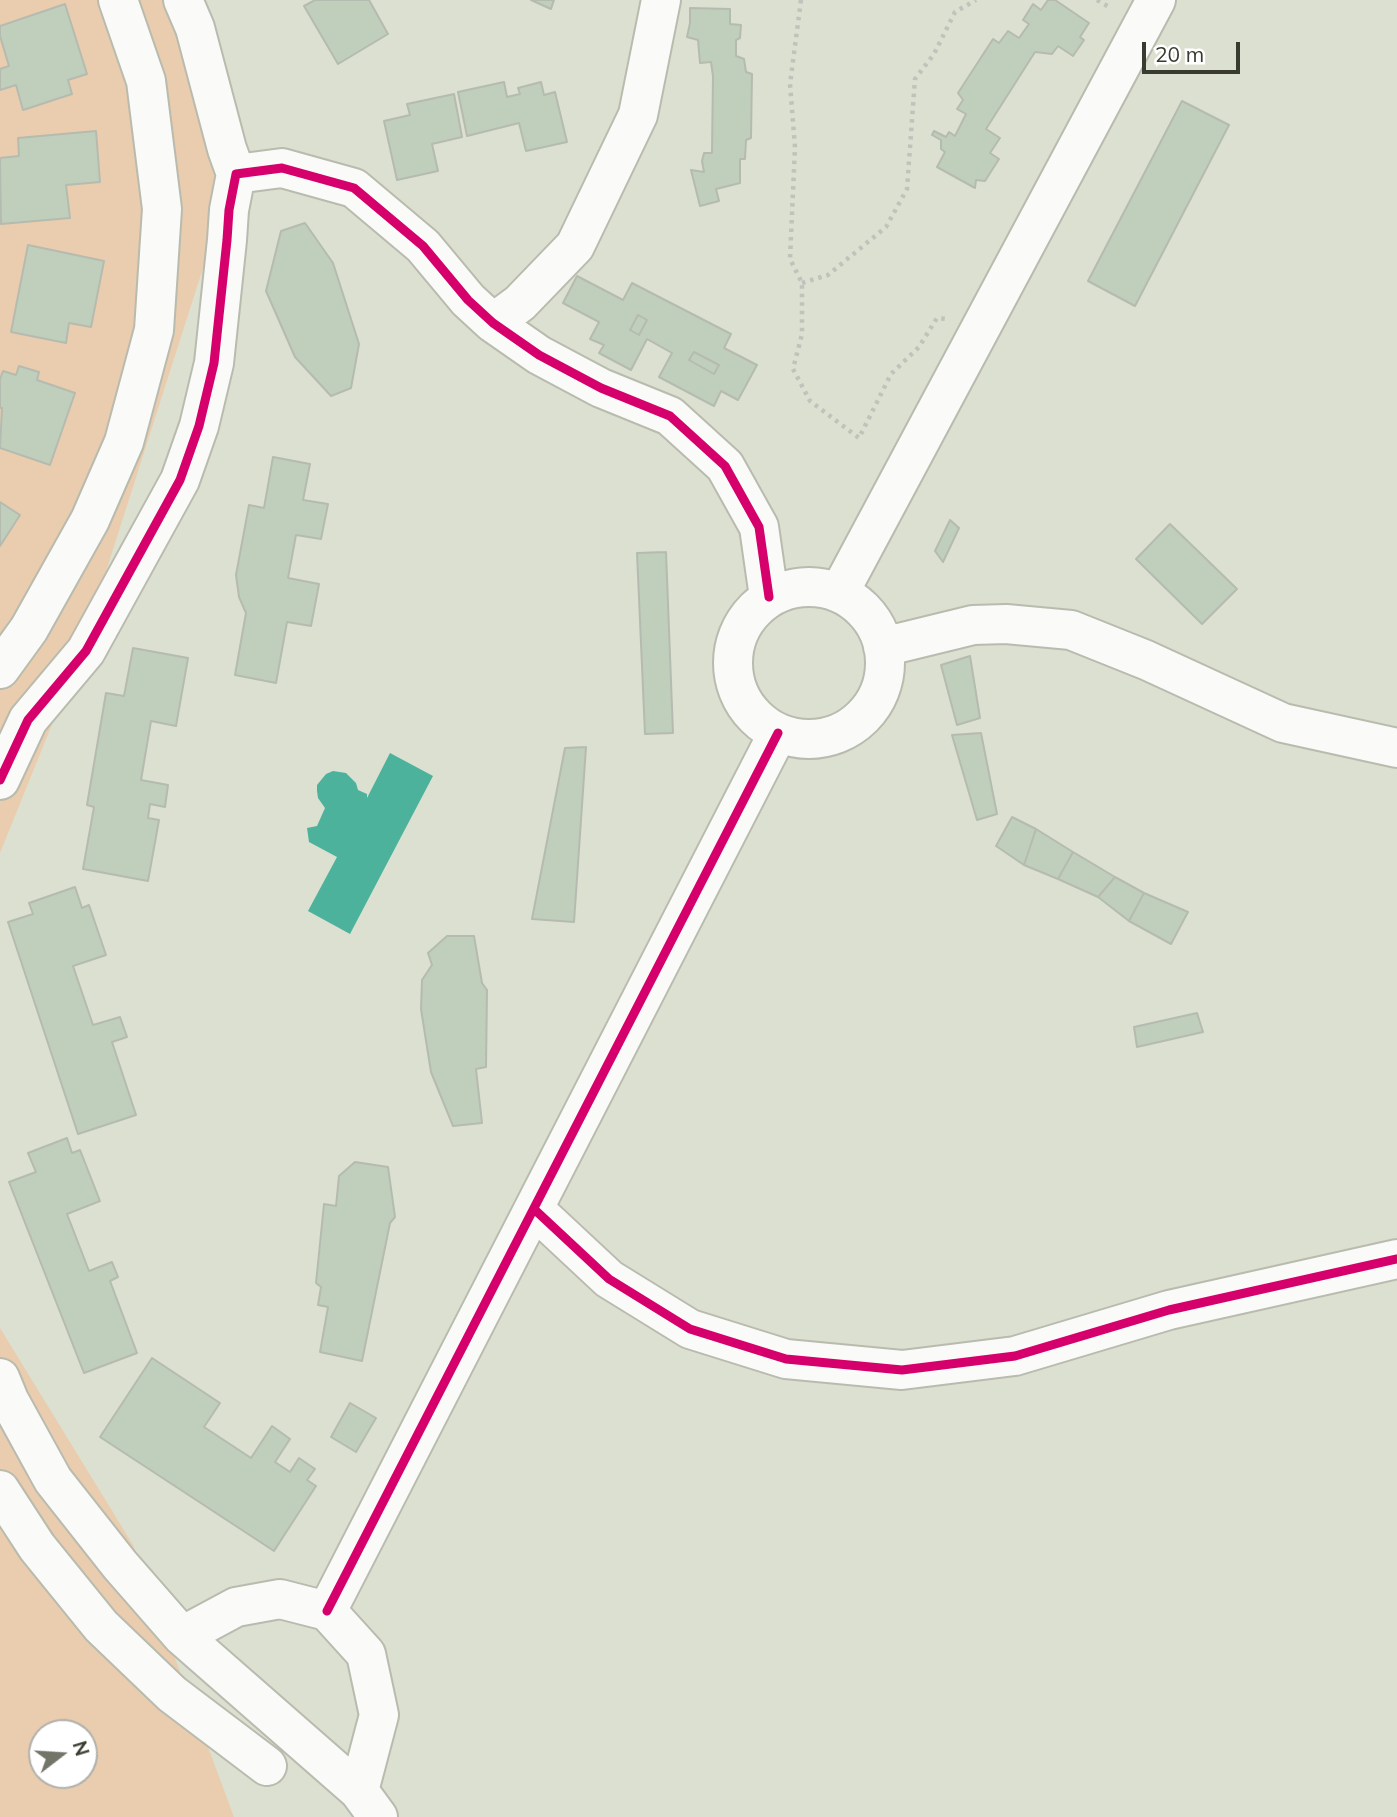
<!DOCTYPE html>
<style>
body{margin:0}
#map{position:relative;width:1397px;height:1817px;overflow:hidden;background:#dce0d0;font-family:Mulish,sans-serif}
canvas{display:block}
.north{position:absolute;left:28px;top:1719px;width:70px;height:70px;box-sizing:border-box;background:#fff;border:2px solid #b0b1ac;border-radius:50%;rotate:73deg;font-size:19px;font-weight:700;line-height:28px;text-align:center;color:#393b30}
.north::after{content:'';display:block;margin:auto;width:24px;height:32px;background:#727568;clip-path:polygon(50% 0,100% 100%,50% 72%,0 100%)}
.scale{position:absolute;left:1142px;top:42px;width:98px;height:32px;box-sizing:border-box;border:4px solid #393b30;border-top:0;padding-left:9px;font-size:21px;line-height:24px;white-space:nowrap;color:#393b30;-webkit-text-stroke:5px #fff;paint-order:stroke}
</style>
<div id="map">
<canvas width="1397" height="1817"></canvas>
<div class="north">N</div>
<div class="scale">20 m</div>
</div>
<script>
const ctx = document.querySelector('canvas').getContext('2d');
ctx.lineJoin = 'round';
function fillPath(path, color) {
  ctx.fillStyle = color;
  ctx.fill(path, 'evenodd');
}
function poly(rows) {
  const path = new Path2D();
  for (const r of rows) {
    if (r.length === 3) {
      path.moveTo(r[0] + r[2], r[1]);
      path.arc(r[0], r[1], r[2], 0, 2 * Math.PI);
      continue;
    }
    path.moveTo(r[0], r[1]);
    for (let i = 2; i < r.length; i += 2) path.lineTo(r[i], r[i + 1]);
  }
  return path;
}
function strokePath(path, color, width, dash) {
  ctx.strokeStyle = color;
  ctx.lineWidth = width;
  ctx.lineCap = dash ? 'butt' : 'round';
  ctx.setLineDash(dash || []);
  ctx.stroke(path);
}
const green = poly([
 [0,0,172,0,228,190,76,665,0,853],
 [0,1328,133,1545,234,1817,0,1817],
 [42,1733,84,1733,84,1775,42,1775]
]);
const water = poly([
 [390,753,433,776,350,934,308,911,337,857,309,842,307,828,317,826,325,808,318,798,317,791,317,785,326,774,333,771,346,773,356,783,358,790,367,794,367,798]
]);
const building = poly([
 [315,0,369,0,388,34,338,64,304,6,315,0],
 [531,0,554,0,551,9,531,0],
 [1048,0,1055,0,1089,23,1080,37,1084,40,1073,56,1058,46,1052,54,1035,52,986,129,1000,138,990,153,999,159,985,181,976,180,975,188,937,167,945,152,941,149,941,140,932,135,934,131,946,137,949,132,955,136,966,114,957,109,963,100,958,93,993,39,999,43,1008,31,1019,38,1029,24,1023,20,1033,4,1041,10,1048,0],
 [65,4,87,74,68,80,72,94,23,110,16,85,0,90,0,69,9,66,0,36,0,26,65,4],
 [690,8,730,9,730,24,741,25,740,38,736,40,736,56,744,59,746,72,752,74,751,138,746,140,745,159,740,159,740,183,716,189,719,201,700,206,691,170,704,172,702,161,704,153,712,153,713,76,711,62,700,63,698,40,687,37,690,23,690,8],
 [504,82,507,97,520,94,518,88,541,82,544,95,555,92,567,142,526,151,519,123,467,136,458,92,504,82],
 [454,94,462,137,432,144,438,171,397,180,384,121,410,115,407,104,454,94],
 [1182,101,1229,125,1135,306,1088,281,1182,101],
 [96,131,100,182,66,185,70,218,1,224,0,158,19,156,18,138,96,131],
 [305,223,333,263,359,344,351,388,331,396,295,357,266,291,281,231,305,223],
 [28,245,104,261,91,327,69,323,66,343,11,332,28,245],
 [577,276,623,300,632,283,731,334,724,348,757,365,738,400,721,391,714,406,659,377,672,353,647,339,631,370,599,353,604,345,590,339,599,322,563,303,577,276],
 [638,315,647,320,639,335,630,330,638,315],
 [694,352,719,365,714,374,689,360,694,352],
 [638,315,647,320,639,335,630,330,638,315],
 [694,352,719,365,714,374,689,360,694,352],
 [19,366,39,372,37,380,75,393,50,465,0,448,2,408,0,408,0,379,3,371,16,375,19,366],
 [273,457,310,464,303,500,328,504,321,539,296,535,288,578,319,584,311,626,287,622,276,683,235,675,246,613,239,597,236,575,249,505,264,508,273,457],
 [0,502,20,515,0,546,0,502],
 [950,520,959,528,943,562,935,551,950,520],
 [1170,524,1237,589,1202,624,1136,559,1170,524],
 [666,552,673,733,645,734,637,553,666,552],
 [133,648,188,658,176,726,151,721,141,780,168,785,165,807,150,804,148,818,159,820,148,881,83,869,94,807,87,805,106,693,124,696,133,648],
 [970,656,980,718,957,725,941,665,970,656],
 [981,733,997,814,977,820,952,735,981,733],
 [586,747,574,922,532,919,565,748,586,747],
 [1012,817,1036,829,1024,865,996,846,1012,817],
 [1036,829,1073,852,1058,879,1024,865,1036,829],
 [1073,852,1115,877,1098,897,1058,879,1073,852],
 [1115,877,1144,893,1129,921,1098,897,1115,877],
 [75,887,82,908,89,905,106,955,73,966,93,1025,120,1017,127,1037,112,1042,136,1115,78,1134,8,922,33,914,29,903,75,887],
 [1144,893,1188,912,1171,944,1129,921,1144,893],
 [447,936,474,936,482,983,487,990,486,1067,476,1069,482,1123,453,1126,431,1072,427,1047,421,1009,422,980,432,965,428,953,447,936],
 [1197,1013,1203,1032,1137,1047,1134,1027,1197,1013],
 [67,1138,72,1153,80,1150,100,1201,67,1214,89,1271,112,1262,118,1277,110,1281,137,1353,84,1373,9,1182,36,1172,28,1153,67,1138],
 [355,1162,388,1167,395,1217,390,1223,362,1361,320,1352,328,1307,318,1305,321,1287,316,1283,324,1204,336,1206,339,1176,355,1162],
 [152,1358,220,1403,204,1427,251,1458,272,1426,290,1439,275,1462,290,1472,299,1458,315,1469,307,1480,316,1486,274,1551,100,1437,152,1358],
 [350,1403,376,1418,356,1452,331,1437,350,1403]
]);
const path = poly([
 [801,0,790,84,795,147,790,259,802,283,802,334,793,369,810,401,859,438,891,374,919,347,937,318,947,319],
 [1097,0,1111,8],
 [802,283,828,275,886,227,907,189,915,79,934,54,955,12,976,0]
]);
const minor = poly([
 [183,0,195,28,227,149,236,174],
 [493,323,520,303,575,246,638,115,661,0],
 [809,663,76],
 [839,593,1156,0],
 [883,647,973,625,1006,624,1071,630,1146,660,1283,723,1397,748],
 [0,669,29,629,90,520,124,442,154,330,162,209,146,81,118,0],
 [0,780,28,720,86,651,180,480,199,426,214,363,227,240,229,210,236,174,282,168,354,188,423,246,468,300,493,323,539,355,601,388,670,416,725,466,759,527,769,597],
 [534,1209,609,1279,690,1329,786,1359,902,1370,1015,1356,1169,1310,1397,1259],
 [0,1378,9,1400,53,1480,120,1565,182,1636,359,1791,378,1817],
 [0,1490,37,1547,101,1626,172,1694,267,1766],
 [327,1611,778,733],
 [182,1636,236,1607,280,1599,327,1611,366,1654,379,1715,359,1791]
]);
const cycleway = poly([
 [0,780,28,720,86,651,180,480,199,426,214,363,227,240,229,210,236,174,282,168,354,188,423,246,468,300,493,323,539,355,601,388,670,416,725,466,759,527,769,597],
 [534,1209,609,1279,690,1329,786,1359,902,1370,1015,1356,1169,1310,1397,1259],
 [327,1611,778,733]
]);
fillPath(green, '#eaccae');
fillPath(water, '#4cb29c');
fillPath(building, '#bfcfbc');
strokePath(building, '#b6bbb0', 2);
strokePath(minor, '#b8bbae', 42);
strokePath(path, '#c0c2bc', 4.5, [3.5, 5]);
strokePath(minor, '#fafaf8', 38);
strokePath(cycleway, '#d6006c', 9);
</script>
